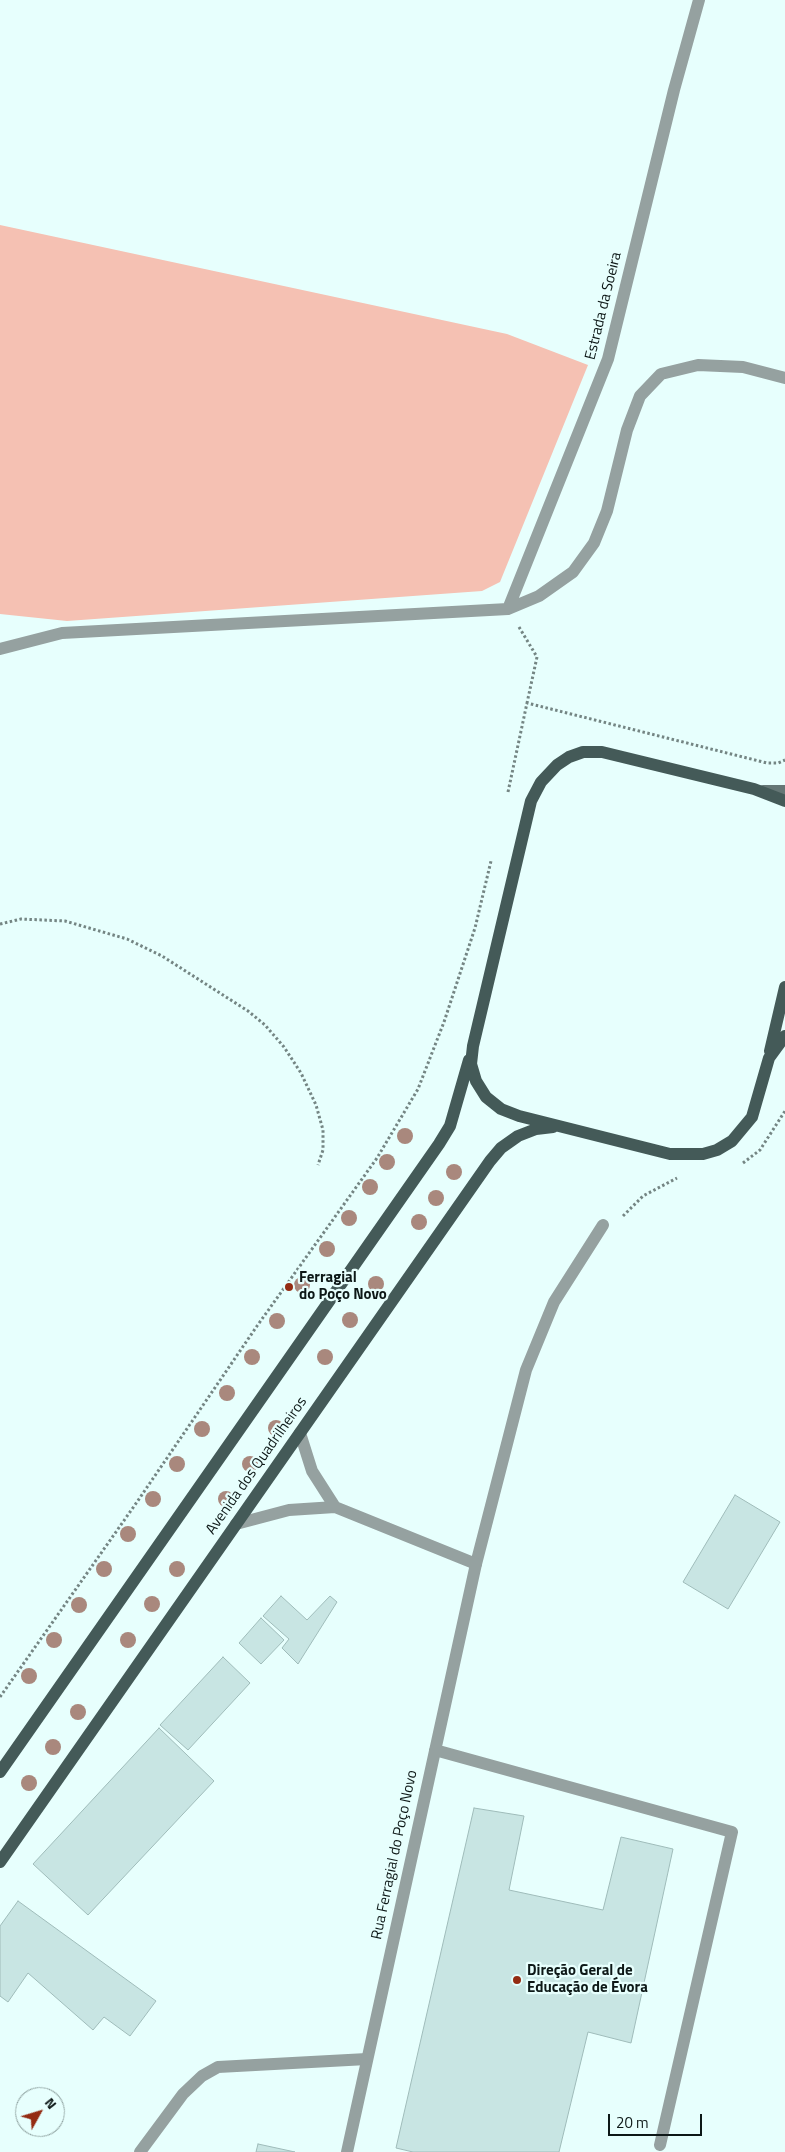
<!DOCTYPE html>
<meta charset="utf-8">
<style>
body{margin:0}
#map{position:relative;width:785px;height:2152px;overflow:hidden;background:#e7fffd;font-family:"Titillium Web",sans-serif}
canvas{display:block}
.north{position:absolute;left:15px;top:2087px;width:50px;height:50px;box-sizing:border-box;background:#e7fffd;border:1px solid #90a3a1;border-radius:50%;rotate:51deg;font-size:14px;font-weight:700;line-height:20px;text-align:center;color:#0d1817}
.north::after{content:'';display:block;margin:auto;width:18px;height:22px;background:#942c13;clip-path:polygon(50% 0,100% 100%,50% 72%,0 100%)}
.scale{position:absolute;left:608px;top:2114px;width:94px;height:22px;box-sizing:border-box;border:2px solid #0d1817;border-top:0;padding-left:6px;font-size:15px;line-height:18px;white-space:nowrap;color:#0d1817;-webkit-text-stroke:4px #e7fffd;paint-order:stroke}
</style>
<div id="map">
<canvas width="785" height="2152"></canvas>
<div class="north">N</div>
<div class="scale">20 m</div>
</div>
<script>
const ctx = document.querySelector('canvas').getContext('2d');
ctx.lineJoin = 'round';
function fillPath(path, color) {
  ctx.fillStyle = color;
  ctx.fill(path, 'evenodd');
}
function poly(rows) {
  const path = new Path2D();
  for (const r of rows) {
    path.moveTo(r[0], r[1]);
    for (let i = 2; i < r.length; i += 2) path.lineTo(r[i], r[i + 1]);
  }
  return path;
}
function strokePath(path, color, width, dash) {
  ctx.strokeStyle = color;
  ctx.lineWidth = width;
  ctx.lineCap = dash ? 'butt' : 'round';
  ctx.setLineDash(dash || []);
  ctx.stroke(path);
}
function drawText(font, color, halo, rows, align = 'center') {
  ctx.font = font + ' "Titillium Web",sans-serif';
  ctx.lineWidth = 4.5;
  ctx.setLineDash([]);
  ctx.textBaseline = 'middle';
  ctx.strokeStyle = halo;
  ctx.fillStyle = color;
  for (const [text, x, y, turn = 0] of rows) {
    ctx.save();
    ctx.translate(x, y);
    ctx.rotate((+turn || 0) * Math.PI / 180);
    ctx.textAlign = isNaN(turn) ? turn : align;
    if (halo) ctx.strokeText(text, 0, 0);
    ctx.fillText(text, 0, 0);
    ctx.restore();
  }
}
const green = poly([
 [0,225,507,334,588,365,500,582,482,591,67,621,0,614]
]);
const building = poly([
 [735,1495,780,1522,728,1609,683,1582,735,1495],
 [281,1596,307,1620,330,1596,337,1602,298,1664,282,1648,289,1639,263,1616,281,1596],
 [261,1618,284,1640,261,1664,239,1643,261,1618],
 [223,1657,250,1683,188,1750,160,1725,223,1657],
 [159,1728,214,1781,88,1915,33,1864,159,1728],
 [474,1808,524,1816,509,1890,603,1910,621,1837,673,1849,631,2043,588,2032,559,2152,413,2152,396,2148,474,1808],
 [18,1901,156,2001,130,2036,104,2017,93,2030,28,1973,8,2002,0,1996,0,1926,18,1901],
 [258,2144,295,2152,256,2152,258,2144]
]);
const path = poly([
 [519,627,537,657,527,703],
 [508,792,527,703,767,763,778,763,785,760],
 [0,924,21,919,65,921,127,939,162,956,248,1011,265,1025,284,1047,301,1073,316,1105,323,1130,323,1150,318,1165],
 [743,1163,760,1150,785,1111],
 [623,1216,643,1196,677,1178],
 [0,1697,137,1502,257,1326,377,1158,418,1089,444,1022,475,928,491,861]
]);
const lane = poly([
 [476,1564,526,1370,554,1302,603,1225],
 [140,2152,183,2094,202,2076,218,2067,367,2059]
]);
const street = poly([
 [508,609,608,359,674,90,699,0],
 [0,649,62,633,508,609,539,596,573,572,594,543,607,511,627,430,640,396,661,374,698,365,743,367,785,378],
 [300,1433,312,1471,335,1507],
 [236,1524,289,1510,335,1507,476,1564,347,2152],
 [435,1750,732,1832,660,2145]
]);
const secondary = poly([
 [763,791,785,791]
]);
const primary = poly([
 [785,801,754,789,602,752,583,752,569,757,557,765,541,782,531,801,473,1046,471,1064,476,1081,486,1097,501,1109,519,1116,670,1154,703,1154,717,1150,732,1141,752,1117,769,1058,785,1036],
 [770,1051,785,987],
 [0,1772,439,1144,450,1126,469,1060],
 [0,1862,490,1161,501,1148,518,1136,536,1129,553,1127]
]);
const trees = [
 [405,1136],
 [387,1162],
 [454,1172],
 [370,1187],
 [436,1198],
 [349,1218],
 [419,1222],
 [327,1249],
 [376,1284],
 [302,1285],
 [350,1320],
 [277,1321],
 [252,1357],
 [325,1357],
 [227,1393],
 [276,1428],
 [202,1429],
 [177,1464],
 [250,1464],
 [153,1499],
 [226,1499],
 [128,1534],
 [104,1569],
 [177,1569],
 [152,1604],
 [79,1605],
 [54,1640],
 [128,1640],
 [29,1676],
 [78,1712],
 [53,1747],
 [29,1783]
];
const markers = [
 [289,1287,5,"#942c13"],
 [517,1980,5,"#942c13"]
];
const streetNames = [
 ["Estrada da Soeira",604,306,-76],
 ["Avenida dos Quadrilheiros",257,1466,-55],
 ["Rua Ferragial do Poço Novo",395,1855,-78]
];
const poiNames = [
 ["Ferragial",299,1278],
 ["do Poço Novo",299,1295],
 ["Direção Geral de",527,1971],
 ["Educação de Évora",527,1988]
];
fillPath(green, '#f5c1b3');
fillPath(building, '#c8e5e3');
strokePath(building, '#9fbcba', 1);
strokePath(path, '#748583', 3, [2.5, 2.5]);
strokePath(lane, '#95a1a0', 12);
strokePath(street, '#95a1a0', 12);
strokePath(secondary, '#657776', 12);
strokePath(primary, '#445a58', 12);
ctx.fillStyle = '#a9887d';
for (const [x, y] of trees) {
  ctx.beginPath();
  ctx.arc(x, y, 8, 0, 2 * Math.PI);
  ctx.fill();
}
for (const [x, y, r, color] of markers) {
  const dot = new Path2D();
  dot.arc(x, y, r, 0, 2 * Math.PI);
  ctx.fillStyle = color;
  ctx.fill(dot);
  strokePath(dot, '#e7fffd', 2);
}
drawText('15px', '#0d1817', '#e7fffd', streetNames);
drawText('bold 15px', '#0d1817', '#e7fffd', poiNames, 'left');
</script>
